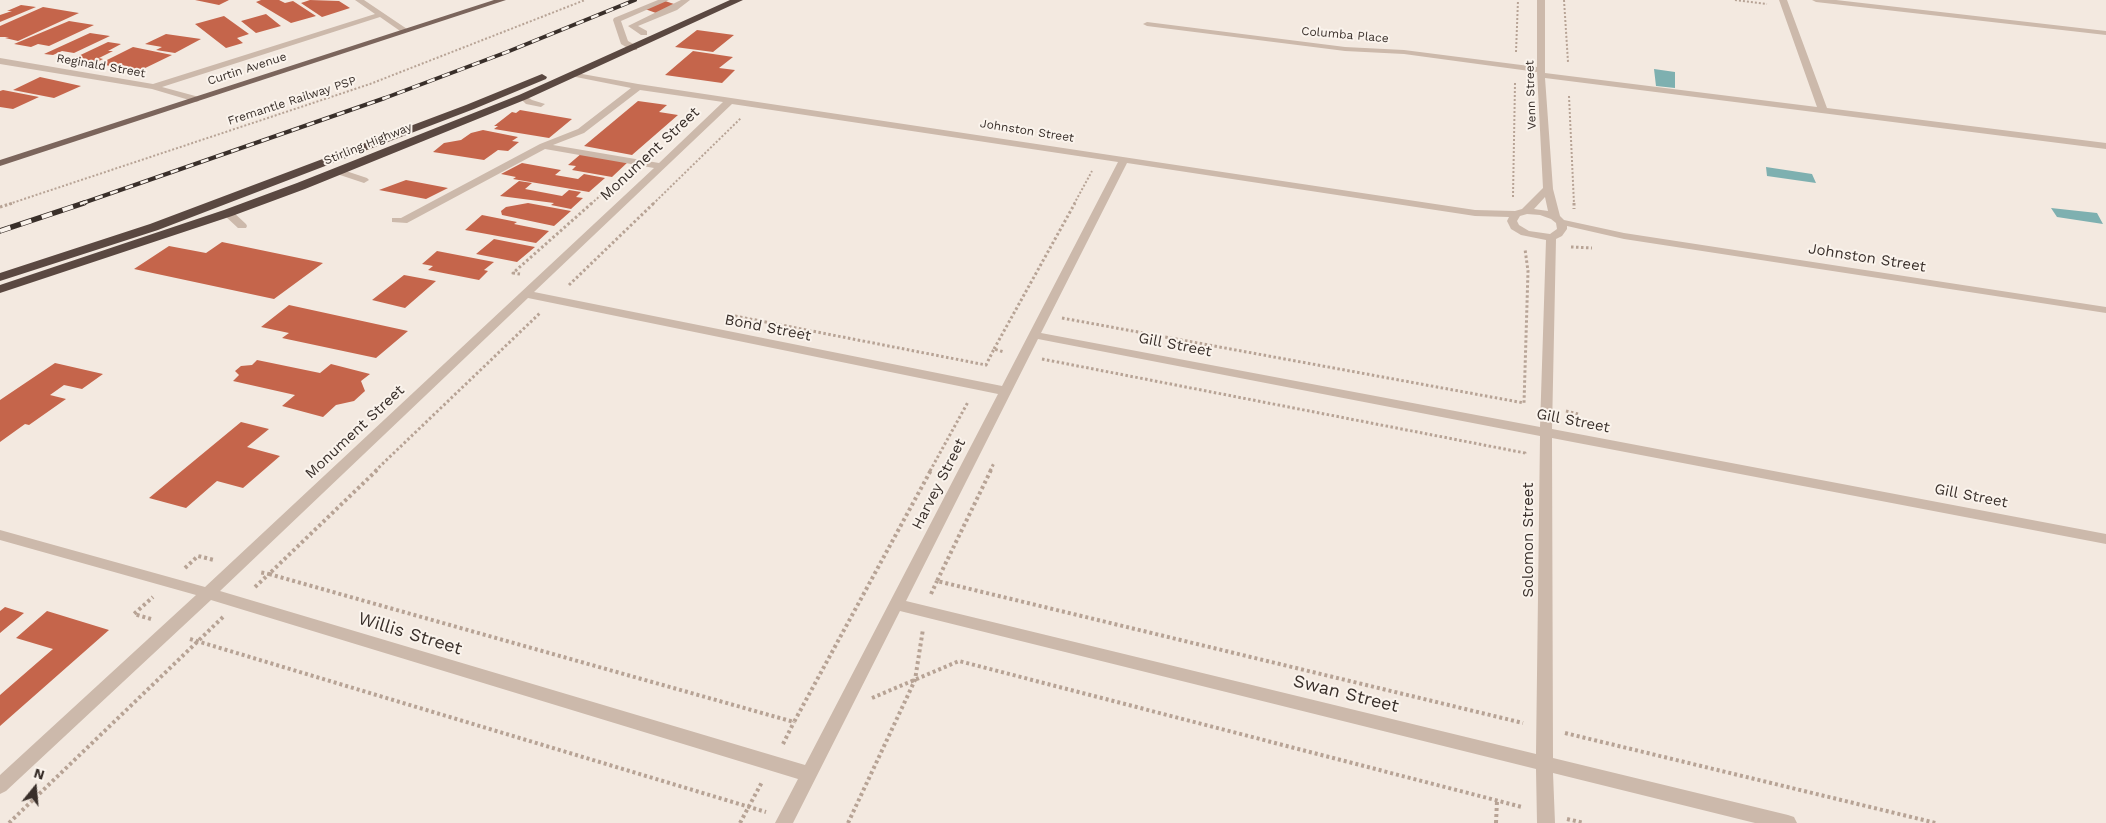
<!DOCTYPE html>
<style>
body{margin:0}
#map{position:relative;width:2106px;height:823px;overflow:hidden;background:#f3e9e0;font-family:"Work Sans",sans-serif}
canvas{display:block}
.north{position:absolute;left:10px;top:763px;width:50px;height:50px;-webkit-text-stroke:4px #faf3ec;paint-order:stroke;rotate:17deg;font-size:14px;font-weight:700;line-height:20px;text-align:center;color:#392f2a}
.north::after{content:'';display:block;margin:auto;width:18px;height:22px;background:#392f2a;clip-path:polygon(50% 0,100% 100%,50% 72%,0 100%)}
</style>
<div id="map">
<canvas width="2106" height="823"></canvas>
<div class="north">N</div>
</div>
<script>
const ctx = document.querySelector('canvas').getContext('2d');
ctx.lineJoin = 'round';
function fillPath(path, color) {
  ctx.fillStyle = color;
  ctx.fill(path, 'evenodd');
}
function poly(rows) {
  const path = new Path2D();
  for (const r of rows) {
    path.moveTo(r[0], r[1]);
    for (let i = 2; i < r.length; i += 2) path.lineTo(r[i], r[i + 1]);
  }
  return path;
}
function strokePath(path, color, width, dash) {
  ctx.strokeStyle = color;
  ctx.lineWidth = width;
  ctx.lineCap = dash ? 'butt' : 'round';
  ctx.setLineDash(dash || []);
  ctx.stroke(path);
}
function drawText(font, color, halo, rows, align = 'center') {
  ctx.font = font + ' "Work Sans",sans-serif';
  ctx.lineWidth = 4;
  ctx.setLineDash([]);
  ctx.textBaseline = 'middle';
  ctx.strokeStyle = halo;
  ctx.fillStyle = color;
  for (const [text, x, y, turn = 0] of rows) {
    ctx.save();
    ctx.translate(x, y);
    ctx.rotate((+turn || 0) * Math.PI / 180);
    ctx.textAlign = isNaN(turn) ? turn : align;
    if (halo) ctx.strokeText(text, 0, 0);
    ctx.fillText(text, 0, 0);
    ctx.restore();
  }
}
const water = poly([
 [1654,69,1675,72,1675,88,1656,86],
 [1766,167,1812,174,1816,183,1767,176],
 [2051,208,2097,213,2103,224,2057,217]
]);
const building = poly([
 [195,0,229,0,219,5],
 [261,0,279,0,285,3,293,1,316,16,291,23,256,2],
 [310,0,339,1,350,8,322,17,301,3],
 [665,1,677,5,656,13,645,9],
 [21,5,36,7,0,22,0,15,12,11,7,11],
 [43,7,79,13,18,41,5,38,9,37,0,37,0,26],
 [266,14,281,26,256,33,241,21],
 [224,16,249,34,237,38,243,43,226,48,195,24],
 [69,21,94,25,49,46,38,44,31,47,14,44],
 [697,30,734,35,713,52,675,47],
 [90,33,110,36,74,53,62,51,53,55,44,54],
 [166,34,201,39,175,53,156,50,162,47,145,44],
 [108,42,121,44,108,51,113,51,99,58,103,59,95,63,72,59],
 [133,47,172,55,139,71,99,64],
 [693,51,733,57,719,68,735,70,722,83,665,75],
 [40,77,81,86,54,98,13,90],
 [3,90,39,97,13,109,0,107,0,91],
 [638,101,667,105,659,112,678,115,632,155,584,146],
 [520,110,572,119,549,138,494,129,498,126,494,126,512,112,516,113],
 [483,130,518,137,512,141,519,142,508,151,498,150,484,160,433,152,444,143,461,140,471,133],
 [582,153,629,161,612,177,572,170,576,166,568,165],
 [522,163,561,170,555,175,578,179,584,174,605,178,589,192,513,179,516,177,501,174],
 [406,180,448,188,426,199,379,190],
 [519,181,532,183,525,189,562,196,569,190,581,192,576,197,583,198,571,209,551,205,554,203,500,196],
 [528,203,571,211,554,226,502,215,501,211,506,207],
 [482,215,517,222,514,224,549,231,536,243,465,230],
 [494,239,535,247,517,262,476,254],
 [222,242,323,263,274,299,134,269,169,246,206,253],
 [437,251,494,262,484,270,488,271,479,280,428,270,433,266,422,264],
 [404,275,436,281,405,308,372,300],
 [289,305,408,331,376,358,282,338,289,333,261,327],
 [257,360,320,373,331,364,370,374,361,381,365,391,354,401,336,405,323,417,282,406,295,395,233,381,239,375,235,371,241,366,252,365],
 [55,363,103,374,82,389,64,385,50,395,66,399,29,425,25,424,0,442,0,400],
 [241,422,269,429,247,447,280,456,243,488,217,481,186,508,149,498],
 [5,607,24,613,0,633,0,611],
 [47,611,109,630,0,726,0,695,53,649,16,638]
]);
const pathFar2 = poly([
 [1564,0,1568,62],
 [1735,0,1767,4],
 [1516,52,1518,0],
 [1569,96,1574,204],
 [1513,197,1515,83],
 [9,204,370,84,585,0],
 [591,204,621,177],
 [653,204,741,118],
 [1074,204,1092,171]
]);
const pathFar1 = poly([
 [1574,203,1574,209],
 [0,207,13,203],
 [1571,247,1592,248],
 [520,274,513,273,592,203],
 [569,285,654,203],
 [735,316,986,365,994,349,1004,352],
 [1062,318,1524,403,1528,271,1525,249],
 [994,349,1075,203],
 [1042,359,1525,453,1525,455],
 [1566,411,1578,414],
 [375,471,540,313],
 [930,471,968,402],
 [990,471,994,463]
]);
const path = poly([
 [377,470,269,574,794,722,931,470],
 [991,470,937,581,1523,723],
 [185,568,198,556,214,560],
 [255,587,269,574,259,572],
 [931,594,937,581],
 [151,619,134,614,153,597],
 [190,639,766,812],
 [872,698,959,661,1522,807],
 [1565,733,1936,823],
 [783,744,794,722],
 [1567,819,1584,823],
 [9,823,223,617],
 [740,823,762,782],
 [848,823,915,680,923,629],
 [1496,823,1497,801]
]);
const minor = poly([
 [355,0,364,0,410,31,403,33,380,17,162,87,199,97,199,101,196,102,152,89,0,64,0,58,153,84,375,14,355,0],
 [658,0,669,0,621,21,628,41,637,46,637,50,631,50,621,44,613,20,614,18,658,0],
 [681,0,690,0,677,10,638,26,647,31,647,35,641,35,628,26,681,0],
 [1537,0,1545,0,1545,73,1817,107,1779,0,1787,0,1827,108,2106,143,2106,149,1545,78,1553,189,1560,216,1564,220,1624,233,2106,307,2106,313,1624,239,1567,226,1567,229,1562,236,1556,239,1552,429,2106,534,2106,544,1552,438,1553,758,1788,815,1794,817,1797,823,1755,823,1553,773,1555,823,1537,823,1536,769,900,611,793,823,775,823,798,779,211,600,6,791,0,794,0,775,196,595,0,540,0,530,205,587,654,168,545,149,407,223,392,222,392,218,401,218,540,144,578,129,631,88,571,76,571,72,638,84,1475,210,1515,211,1522,209,1543,188,1537,72,1404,54,1345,51,1147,26,1143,24,1147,22,1345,47,1404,50,1537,67,1537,0],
 [640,90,723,102,659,163,553,145,584,133,640,90],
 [732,104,1118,162,1002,386,534,292,732,104],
 [1127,163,1475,216,1509,217,1507,221,1511,229,1521,235,1546,240,1540,427,1041,333,1127,163],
 [1545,197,1548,211,1534,209,1545,197],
 [1527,214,1540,215,1551,219,1556,223,1557,229,1550,234,1529,231,1519,225,1517,221,1520,216,1527,214],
 [528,298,998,394,805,765,220,591,528,298],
 [1038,339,1540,436,1536,754,906,601,1038,339],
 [1812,0,1836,0,2106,31,2106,35,1816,2,1812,0],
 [523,94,532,100,545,104,541,107,526,104,519,97,523,94],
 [337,168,367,178,369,180,364,183,334,173,332,171,337,168],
 [228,210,232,211,246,224,247,226,246,228,238,228,224,215,223,213,228,210]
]);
const major = poly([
 [494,0,506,0,0,166,0,160,494,0]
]);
const highway = poly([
 [730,0,743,0,527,99,305,189,232,216,0,293,0,285,224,210,297,183,519,95,730,0],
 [542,74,547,77,546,79,474,109,158,230,0,281,0,273,150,224,466,105,542,74]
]);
const railFar1 = poly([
 [80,204,385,98,507,52,635,0]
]);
const rail = poly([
 [0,231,84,203]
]);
const farStreetnames = [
 ["Columba Place",1345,35,5],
 ["Reginald Street",101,66,10],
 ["Curtin Avenue",247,69,-18],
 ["Venn Street",1531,95,-92],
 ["Fremantle Railway PSP",292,101,-18],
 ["Johnston Street",1027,131,9],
 ["Stirling Highway",368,144,-22]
];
const streetNames = [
 ["Monument Street",650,154,-43],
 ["Johnston Street",1867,258,9],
 ["Bond Street",768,328,11],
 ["Gill Street",1175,345,11],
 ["Gill Street",1573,421,11],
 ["Monument Street",355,432,-43],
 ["Harvey Street",939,484,-63],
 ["Gill Street",1971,496,11],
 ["Solomon Street",1529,540,-90]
];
const nearStreetnames = [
 ["Willis Street",410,634,17],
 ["Swan Street",1346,694,14]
];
fillPath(water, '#7eb0b0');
fillPath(building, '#c5654b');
strokePath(pathFar2, '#b7a395', 2, [2, 2]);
strokePath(pathFar1, '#b7a395', 3, [2.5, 2.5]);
strokePath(path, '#b7a395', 4, [3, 3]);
fillPath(minor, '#ccb9ab');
fillPath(major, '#7b655c');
fillPath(highway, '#5a4841');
strokePath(railFar1, '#392f2a', 4);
strokePath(rail, '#392f2a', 5.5);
strokePath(railFar1, '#faf3ec', 2.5, [8]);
strokePath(rail, '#faf3ec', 4, [11]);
drawText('12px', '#392f2a', '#faf3ec', farStreetnames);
drawText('15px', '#392f2a', '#faf3ec', streetNames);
drawText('18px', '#392f2a', '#faf3ec', nearStreetnames);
</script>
